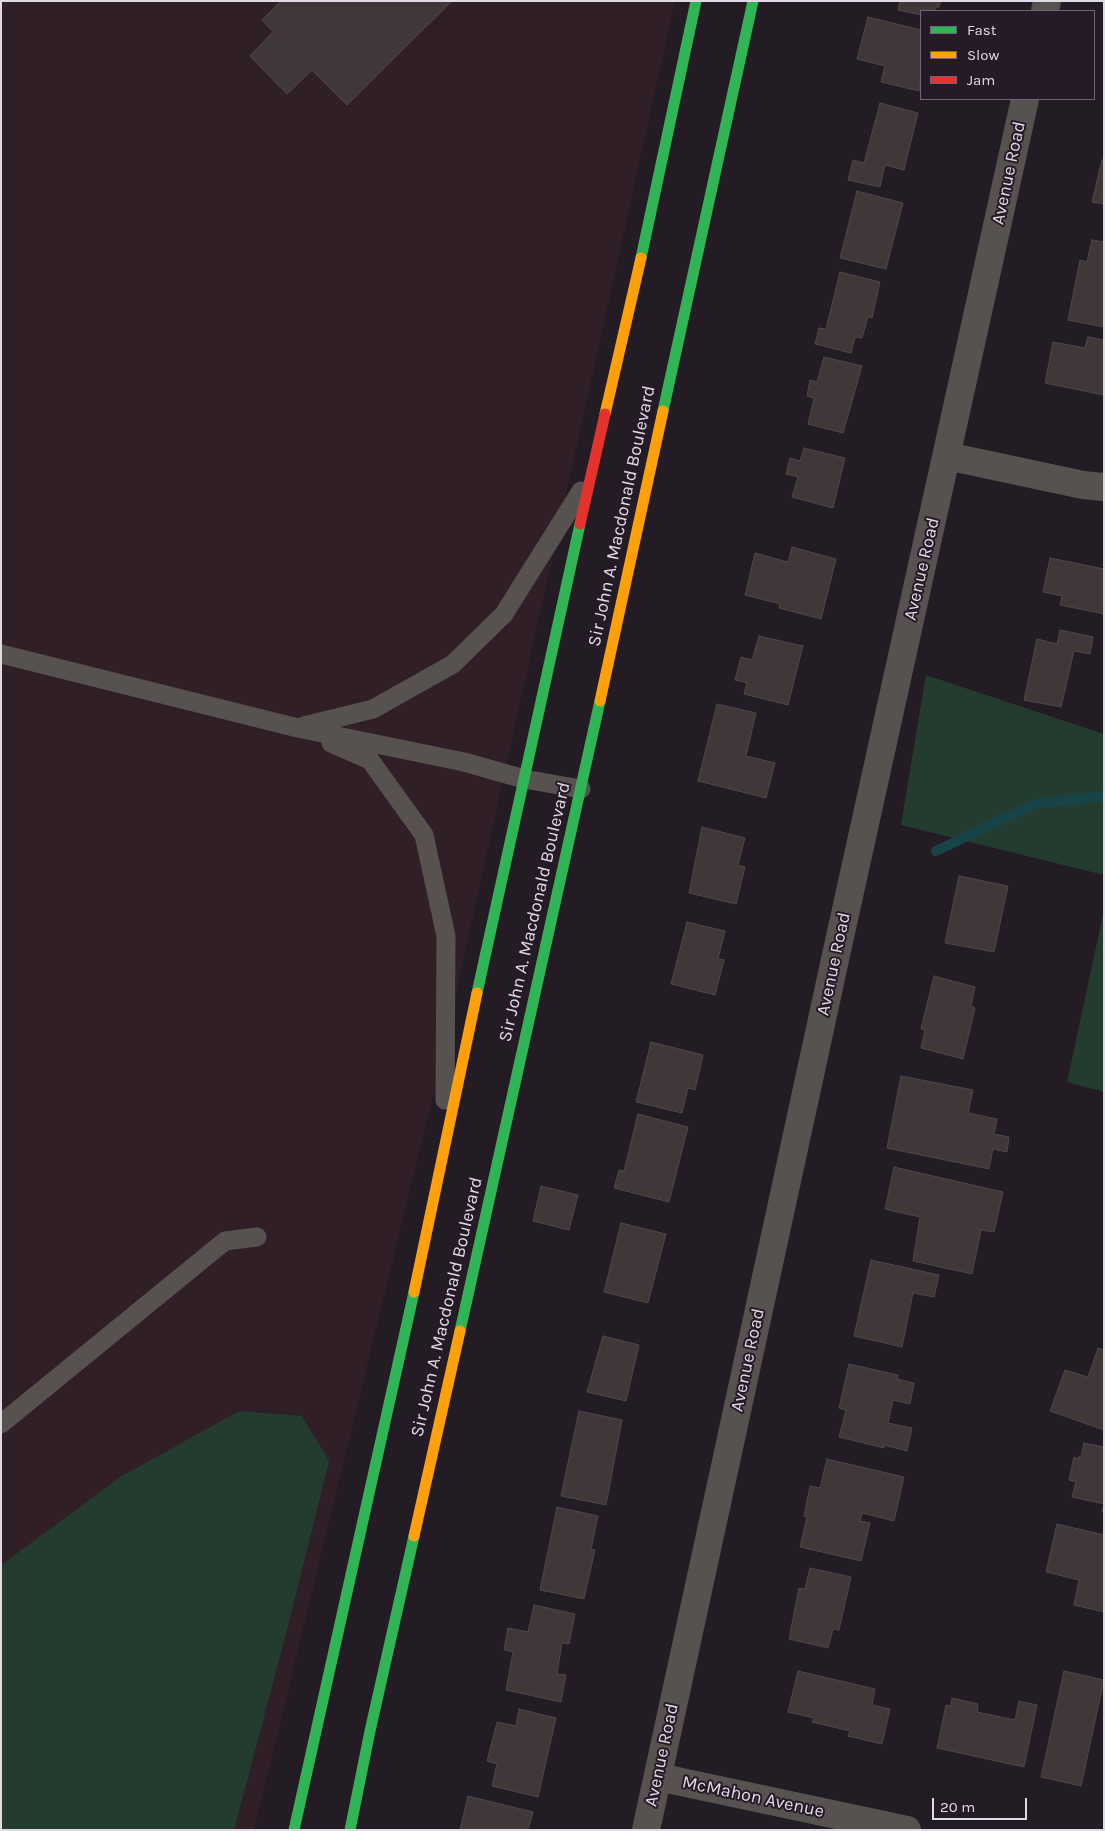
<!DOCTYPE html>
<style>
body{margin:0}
#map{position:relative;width:1105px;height:1831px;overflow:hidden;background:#231c24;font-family:Karla,sans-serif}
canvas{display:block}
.frame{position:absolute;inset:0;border:2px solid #e1d9e3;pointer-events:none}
.legend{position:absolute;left:920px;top:10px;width:175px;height:90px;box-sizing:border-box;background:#261928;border:1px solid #716673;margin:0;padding:6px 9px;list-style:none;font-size:15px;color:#e1d9e3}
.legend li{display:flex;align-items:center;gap:10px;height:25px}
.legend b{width:25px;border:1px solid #716673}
.scale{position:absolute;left:932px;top:1798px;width:95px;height:22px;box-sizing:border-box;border:2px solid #e1d9e3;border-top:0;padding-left:6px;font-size:15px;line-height:18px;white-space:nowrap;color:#e1d9e3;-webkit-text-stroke:4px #261928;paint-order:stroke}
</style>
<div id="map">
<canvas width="1105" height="1831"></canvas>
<div class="frame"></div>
<ul class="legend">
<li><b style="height:6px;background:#30b455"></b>Fast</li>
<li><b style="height:6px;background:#ff9f0a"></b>Slow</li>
<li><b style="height:6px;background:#e5322d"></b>Jam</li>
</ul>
<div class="scale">20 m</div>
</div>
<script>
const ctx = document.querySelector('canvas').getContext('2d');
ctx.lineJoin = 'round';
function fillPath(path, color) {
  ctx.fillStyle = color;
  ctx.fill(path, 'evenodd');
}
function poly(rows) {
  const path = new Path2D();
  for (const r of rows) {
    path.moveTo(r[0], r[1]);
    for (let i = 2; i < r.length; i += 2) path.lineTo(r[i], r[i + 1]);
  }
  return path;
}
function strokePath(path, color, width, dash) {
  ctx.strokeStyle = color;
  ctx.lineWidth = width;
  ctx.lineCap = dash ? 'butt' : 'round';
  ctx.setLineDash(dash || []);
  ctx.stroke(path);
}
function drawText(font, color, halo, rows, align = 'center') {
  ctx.font = font + ' Karla,sans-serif';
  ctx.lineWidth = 4;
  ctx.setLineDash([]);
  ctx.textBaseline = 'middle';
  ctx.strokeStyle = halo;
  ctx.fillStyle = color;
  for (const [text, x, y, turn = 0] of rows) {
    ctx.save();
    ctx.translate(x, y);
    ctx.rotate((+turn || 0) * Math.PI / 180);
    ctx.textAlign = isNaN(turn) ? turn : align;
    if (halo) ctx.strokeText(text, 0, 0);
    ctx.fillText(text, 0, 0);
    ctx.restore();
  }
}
const industrial = poly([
 [1,1,675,1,437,1079,254,1830,1,1830]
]);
const green = poly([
 [926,675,1104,734,1104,875,901,825],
 [1104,910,1104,1092,1067,1082],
 [239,1411,302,1416,329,1461,287,1630,234,1830,1,1830,1,1565,122,1476]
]);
const stream = poly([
 [936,851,1035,804,1104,796]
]);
const building = poly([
 [281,1,452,1,347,105,312,70,287,94,250,56,273,32,262,20,281,1],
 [900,1,941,1,939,7,936,7,935,11,921,11,921,15,898,10,900,1],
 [868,17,921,30,921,80,919,91,881,82,885,66,857,59,868,17],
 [880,103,918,113,904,170,885,165,880,187,848,180,853,160,864,163,880,103],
 [1102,160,1104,160,1104,204,1092,202,1102,160],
 [857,191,903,203,886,269,840,258,857,191],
 [1092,240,1104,242,1104,327,1068,320,1080,260,1087,262,1092,240],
 [840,272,880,282,872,318,868,317,862,338,855,337,851,353,815,344,819,328,826,329,840,272],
 [1088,337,1104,340,1104,395,1045,383,1053,342,1085,348,1088,337],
 [824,357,862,366,843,433,808,424,814,398,807,396,810,380,817,382,824,357],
 [804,448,845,458,833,508,792,497,798,477,786,474,790,458,800,461,804,448],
 [792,547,836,559,821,619,779,608,780,604,745,595,755,553,788,562,792,547],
 [1050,558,1104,569,1104,614,1060,605,1062,596,1043,592,1050,558],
 [1060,630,1093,637,1090,654,1074,651,1061,707,1024,700,1037,639,1057,644,1060,630],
 [759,636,803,646,788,705,744,694,747,683,735,680,741,657,752,660,759,636],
 [717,704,756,713,746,756,775,763,766,798,698,781,717,704],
 [702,827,745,838,738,865,745,867,736,904,689,893,702,827],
 [959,876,1008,886,994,952,945,943,959,876],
 [687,922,725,931,718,959,724,960,715,995,671,984,687,922],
 [934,976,975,987,971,1006,975,1008,963,1059,921,1048,925,1030,921,1029,934,976],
 [651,1042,703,1055,695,1090,688,1088,682,1113,636,1102,651,1042],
 [901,1076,973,1090,968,1113,997,1119,994,1134,1009,1137,1007,1152,993,1149,989,1169,887,1148,901,1076],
 [638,1114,688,1127,669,1202,614,1188,619,1170,624,1171,638,1114],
 [894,1167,1003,1192,994,1232,981,1230,972,1274,913,1261,920,1217,885,1209,894,1167],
 [541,1186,578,1195,569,1230,533,1221,541,1186],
 [621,1223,666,1234,648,1303,604,1292,621,1223],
 [871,1260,939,1275,934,1297,913,1293,902,1347,854,1336,871,1260],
 [603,1336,639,1345,626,1401,587,1392,603,1336],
 [1098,1348,1104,1350,1104,1430,1050,1411,1065,1370,1088,1377,1098,1348],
 [849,1364,898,1375,897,1379,914,1383,910,1404,893,1400,888,1423,912,1428,907,1451,884,1445,884,1448,839,1437,846,1410,839,1408,849,1364],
 [579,1411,622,1420,606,1505,561,1496,579,1411],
 [1084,1443,1104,1447,1104,1512,1102,1512,1104,1504,1072,1497,1076,1482,1069,1480,1074,1457,1079,1459,1079,1456,1081,1457,1084,1443],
 [827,1459,904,1477,894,1521,862,1513,860,1521,870,1523,861,1561,800,1547,807,1517,804,1516,810,1486,820,1488,827,1459],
 [557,1507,598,1516,591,1549,595,1550,584,1599,540,1590,557,1507],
 [1057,1524,1104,1535,1104,1612,1074,1605,1079,1580,1046,1572,1057,1524],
 [810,1568,851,1577,839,1630,833,1629,828,1648,789,1639,799,1588,805,1589,810,1568],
 [534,1605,575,1614,569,1644,562,1643,557,1674,566,1675,561,1702,506,1690,513,1652,504,1650,508,1628,528,1632,534,1605],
 [798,1671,875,1689,872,1705,890,1709,882,1744,848,1736,850,1731,812,1722,814,1718,788,1712,798,1671],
 [1064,1671,1104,1680,1081,1786,1041,1777,1064,1671],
 [952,1698,978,1704,977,1712,1015,1720,1019,1701,1037,1705,1024,1767,937,1748,946,1705,951,1706,952,1698],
 [519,1709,556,1718,538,1797,492,1786,497,1764,487,1761,497,1722,516,1726,519,1709],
 [468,1796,533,1812,528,1830,460,1830,468,1796]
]);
const lane = poly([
 [1,654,298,728,464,762,524,779,581,789],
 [304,726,373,709,453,664,504,614,581,491],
 [331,743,370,760,424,835,446,936,445,1100],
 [1,1424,225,1241,257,1237]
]);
const street = poly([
 [1045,11,1047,1],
 [947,456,1083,485,1104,487],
 [658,1777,907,1830],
 [646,1830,836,955,1025,99]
]);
const fast = poly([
 [641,258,696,1],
 [663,411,753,1],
 [477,993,580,524],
 [460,1331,600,701],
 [294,1830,414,1292],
 [350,1830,370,1731,414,1536]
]);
const slow = poly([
 [605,414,641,258],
 [600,701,663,411],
 [414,1292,477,993],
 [414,1536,460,1331]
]);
const jam = poly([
 [580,524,605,414]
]);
const streetNames = [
 ["Avenue Road",1009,173,-78],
 ["Sir John A. Macdonald Boulevard",622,516,-78],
 ["Avenue Road",922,569,-77],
 ["Sir John A. Macdonald Boulevard",535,912,-77],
 ["Avenue Road",834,964,-78],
 ["Sir John A. Macdonald Boulevard",447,1307,-77],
 ["Avenue Road",748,1360,-78],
 ["Avenue Road",662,1755,-78],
 ["McMahon Avenue",753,1797,12]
];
fillPath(industrial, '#301f26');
fillPath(green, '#243b30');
strokePath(stream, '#174447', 10);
fillPath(building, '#403838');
strokePath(building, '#4e4849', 1);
strokePath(lane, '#575250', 19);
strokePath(street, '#575250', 28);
strokePath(fast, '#30b455', 11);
strokePath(slow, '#ff9f0a', 11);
strokePath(jam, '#e5322d', 11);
drawText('18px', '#e1d9e3', '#261928', streetNames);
</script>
